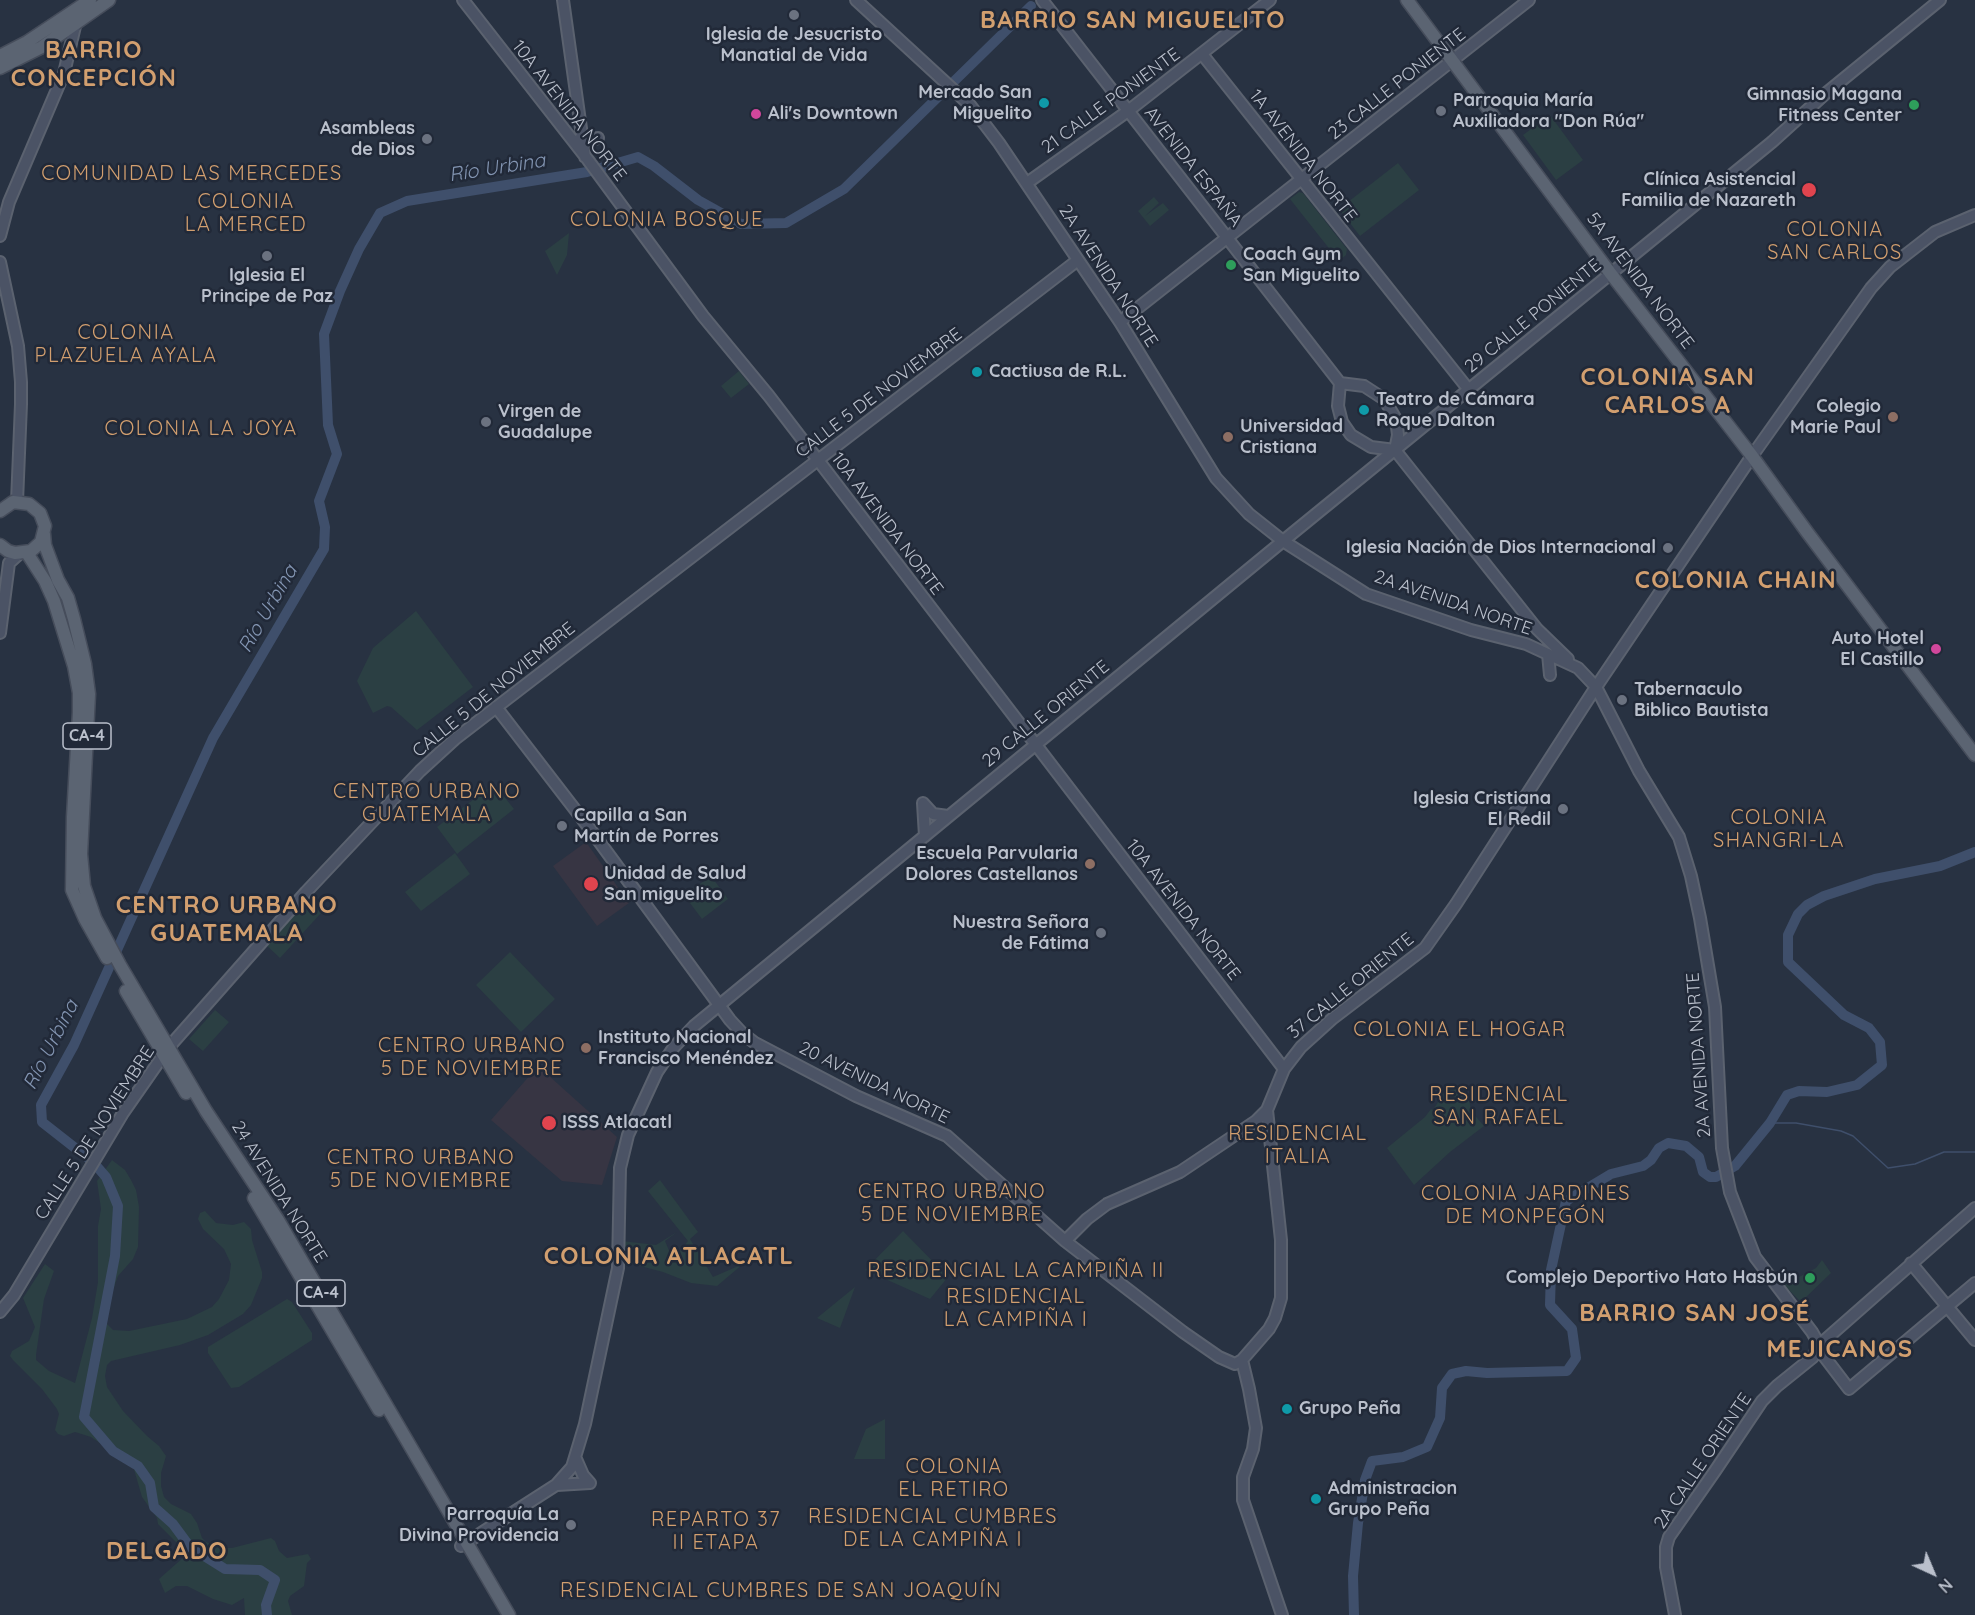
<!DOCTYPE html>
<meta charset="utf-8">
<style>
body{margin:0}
#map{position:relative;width:1975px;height:1615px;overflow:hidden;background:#283242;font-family:Quicksand,sans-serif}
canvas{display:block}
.north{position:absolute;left:1903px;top:1543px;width:60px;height:60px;-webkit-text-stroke:4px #212938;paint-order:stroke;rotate:136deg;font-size:16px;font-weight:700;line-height:24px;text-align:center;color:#bac0cc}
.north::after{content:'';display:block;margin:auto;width:21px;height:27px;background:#bac0cc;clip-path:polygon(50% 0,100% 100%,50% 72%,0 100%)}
</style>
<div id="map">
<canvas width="1975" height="1615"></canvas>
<div class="north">N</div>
</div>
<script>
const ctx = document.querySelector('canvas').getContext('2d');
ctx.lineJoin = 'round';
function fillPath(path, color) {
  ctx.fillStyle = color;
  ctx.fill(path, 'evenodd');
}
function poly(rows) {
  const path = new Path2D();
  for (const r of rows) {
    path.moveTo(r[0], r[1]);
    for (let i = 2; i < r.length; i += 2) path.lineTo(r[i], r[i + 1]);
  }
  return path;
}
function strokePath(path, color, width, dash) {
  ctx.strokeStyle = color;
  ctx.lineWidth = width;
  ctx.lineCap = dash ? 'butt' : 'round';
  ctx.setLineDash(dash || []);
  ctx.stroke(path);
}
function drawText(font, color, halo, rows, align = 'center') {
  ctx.font = font + ' Quicksand,sans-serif';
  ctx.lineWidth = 5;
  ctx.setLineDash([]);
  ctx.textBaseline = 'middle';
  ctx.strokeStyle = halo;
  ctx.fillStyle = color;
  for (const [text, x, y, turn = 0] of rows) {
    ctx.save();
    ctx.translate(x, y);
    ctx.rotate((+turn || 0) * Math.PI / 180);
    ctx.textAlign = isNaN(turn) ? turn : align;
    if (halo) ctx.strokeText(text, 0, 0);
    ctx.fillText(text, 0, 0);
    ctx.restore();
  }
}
const medical = poly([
 [586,842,629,903,597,926,553,866],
 [538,1066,617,1137,602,1185,562,1181,491,1120]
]);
const green = poly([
 [1550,115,1583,160,1556,180,1523,135],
 [1398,163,1419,190,1360,236,1339,209],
 [1299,192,1303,193,1347,249,1346,255,1339,261,1290,199],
 [1154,197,1159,203,1145,216,1163,203,1169,210,1150,226,1138,211],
 [569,233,567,255,557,275,545,251],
 [739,371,749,384,731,398,721,386],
 [416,611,473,687,417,730,391,707,387,706,373,713,357,681,373,648],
 [494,784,514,809,457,854,437,827],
 [455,853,470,874,421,911,405,892],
 [711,876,728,899,702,919,684,895],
 [307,897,322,912,280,958,265,944],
 [510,952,555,999,521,1032,476,985],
 [215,1010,229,1022,203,1051,189,1039],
 [1449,1085,1469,1098,1471,1111,1484,1126,1450,1152,1414,1185,1387,1148,1425,1117,1431,1109,1433,1110],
 [112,1160,125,1170,131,1180,136,1190,139,1207,138,1247,133,1259,118,1276,108,1304,105,1322,113,1330,129,1331,187,1319,212,1307,219,1299,229,1280,231,1264,224,1249,203,1229,198,1219,200,1213,205,1211,216,1223,233,1225,244,1222,251,1229,252,1240,262,1272,262,1278,251,1305,243,1314,208,1335,180,1345,111,1361,107,1365,105,1376,107,1387,123,1411,147,1436,159,1446,166,1456,161,1473,161,1486,164,1497,171,1504,191,1514,197,1523,202,1538,206,1542,221,1548,232,1548,271,1538,275,1541,279,1551,287,1558,308,1554,311,1559,307,1563,304,1586,290,1596,288,1601,292,1615,245,1615,244,1598,232,1605,213,1599,187,1586,176,1586,165,1593,159,1579,185,1556,184,1550,158,1524,157,1518,142,1497,133,1466,91,1437,75,1432,64,1436,58,1434,55,1430,59,1414,57,1409,42,1389,13,1360,10,1356,12,1351,29,1341,35,1327,23,1298,45,1264,54,1271,44,1299,36,1355,36,1360,49,1371,75,1383,92,1318,98,1282,98,1226,101,1209,97,1181],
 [660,1180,698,1232,690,1239,713,1277,743,1264,717,1286,691,1283,663,1272,621,1261,622,1241,656,1245,677,1232,665,1241,673,1260,688,1241,648,1191],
 [903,1231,948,1277,930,1299,865,1270],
 [1822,1260,1831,1273,1804,1299,1799,1300,1784,1285,1816,1268],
 [855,1287,840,1328,817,1318],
 [287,1299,292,1302,312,1333,312,1340,239,1387,231,1388,208,1353,208,1347],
 [885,1419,885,1459,854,1459,866,1429]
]);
const stream = poly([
 [1770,1123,1796,1123,1841,1131,1853,1136,1888,1168,1915,1164,1944,1152,1975,1152]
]);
const river = poly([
 [267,1615,266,1605,275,1580,260,1570,225,1569,190,1547,173,1524,154,1507,150,1483,138,1466,113,1451,84,1417,115,1256,118,1206,106,1177,93,1162,42,1122,41,1105,74,1045,213,738,324,549,325,527,319,501,337,454,328,425,324,334,340,291,359,249,380,213,407,201,587,172,638,157,654,166,698,200,741,224,786,223,844,189,1031,6],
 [1354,1615,1353,1576,1358,1523,1365,1480,1372,1461,1403,1457,1427,1447,1440,1418,1442,1388,1452,1374,1466,1371,1487,1373,1567,1371,1576,1358,1572,1329,1550,1305,1551,1270,1566,1201,1611,1174,1643,1166,1651,1160,1659,1148,1668,1143,1686,1146,1699,1157,1703,1172,1710,1177,1716,1177,1735,1166,1770,1123,1787,1095,1799,1091,1827,1092,1857,1085,1882,1065,1880,1042,1869,1028,1844,1015,1788,962,1788,935,1798,914,1807,905,1824,896,1875,879,1940,866,1975,852]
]);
const secondary = poly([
 [463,0,588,160,703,316,769,396,1284,1069],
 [563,0,585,157],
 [856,0,970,105,999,143,1120,322,1216,478,1249,514,1283,541,1366,594,1471,630,1526,644,1578,668,1596,687,1639,771,1679,837,1691,876,1700,918,1715,1007,1722,1148,1730,1192,1755,1257,1812,1332,1816,1339,1817,1347,1813,1357,1777,1386,1762,1401,1715,1471,1669,1537,1666,1547,1666,1567,1675,1615],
 [1042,0,1340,383],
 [1202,54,1469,390],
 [578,140,588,141,598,138],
 [1027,183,1128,111,1270,0],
 [0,236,9,202,64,73,77,18],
 [0,262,18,346,21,382,21,404,17,502],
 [1120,322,1529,0],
 [1340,383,1338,406,1342,422,1351,435,1371,447,1395,450],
 [1340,383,1364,386,1384,399,1396,419,1398,435,1395,450],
 [1395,450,1537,629,1568,659],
 [0,633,9,563,19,554],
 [1548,654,1550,675],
 [496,707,590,829,730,1020,742,1033,755,1043,856,1096,947,1136,1065,1241,1183,1332,1219,1357,1235,1364,1242,1360,1269,1329,1275,1318,1281,1298,1281,1240,1267,1110],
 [923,803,925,836],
 [923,803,933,814,948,816],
 [1065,1241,1087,1219,1107,1204,1180,1172,1256,1121,1267,1110,1284,1069,1301,1047,1332,1019,1425,948,1456,904,1596,687,1752,456,1871,288,1890,267,1935,232,1975,215],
 [1911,1263,1975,1340],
 [0,1312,14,1295,123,1113,169,1047,306,892,420,771,455,739,1078,260],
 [1817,1347,1849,1389,1975,1283],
 [1817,1347,1975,1208],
 [1242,1360,1249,1389,1256,1428,1253,1449,1243,1477,1243,1500,1282,1615],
 [576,1459,583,1475,590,1483],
 [557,1485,590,1483],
 [461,1546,556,1485,572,1467,585,1424,618,1268,620,1168,628,1135,657,1072,674,1047,694,1026,1283,541,1772,142,1825,94,1940,0]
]);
const primary = poly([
 [1407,0,1611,274,1752,456,1807,532,1975,755],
 [0,56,27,42,90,0],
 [0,68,42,47,109,0],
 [0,511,13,502,29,504,40,513,45,526,41,542,31,551,15,553,8,551,0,545],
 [44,534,45,545,58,580,68,598,74,619,85,664,89,694,81,854,84,886,95,918,120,965,206,1111,278,1220,509,1615],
 [27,553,45,581,54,601,74,666,79,693,79,712,73,817,72,890,85,919,107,958],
 [126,991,186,1093],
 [254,1198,379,1410]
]);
const markers = [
 [794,15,6,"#6b7280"],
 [1044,103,6,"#0f9aa8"],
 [1914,105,6,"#2e9e5b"],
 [1441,111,6,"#6b7280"],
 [756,114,6,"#d1479c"],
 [427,139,6,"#6b7280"],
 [1809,190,8,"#e0444e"],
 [267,256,6,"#6b7280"],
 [1231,265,6,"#2e9e5b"],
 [977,372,6,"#0f9aa8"],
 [1364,410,6,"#0f9aa8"],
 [1893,417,6,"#8d6e63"],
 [486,422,6,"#6b7280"],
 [1228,437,6,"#8d6e63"],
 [1668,548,6,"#6b7280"],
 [1936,649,6,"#d1479c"],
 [1622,700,6,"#6b7280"],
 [1563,809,6,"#6b7280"],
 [562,826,6,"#6b7280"],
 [1090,864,6,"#8d6e63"],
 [591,884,8,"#e0444e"],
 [1101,933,6,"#6b7280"],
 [586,1048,6,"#8d6e63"],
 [549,1123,8,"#e0444e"],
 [1810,1278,6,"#2e9e5b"],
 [1287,1409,6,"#0f9aa8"],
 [1316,1499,6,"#0f9aa8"],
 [571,1525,6,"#6b7280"]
];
const shields = [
 [87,736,48],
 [321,1293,48]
];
const shieldNames = [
 ["CA-4",87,736],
 ["CA-4",321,1293]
];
const poiNames = [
 ["Iglesia de Jesucristo",794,35,"center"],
 ["Manatial de Vida",794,56,"center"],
 ["Mercado San",1032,93,"right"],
 ["Miguelito",1032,114,"right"],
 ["Gimnasio Magana",1902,95,"right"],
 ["Fitness Center",1902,116,"right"],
 ["Parroquia María",1453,101],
 ["Auxiliadora \"Don Rúa\"",1453,122],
 ["Ali's Downtown",768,114],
 ["Asambleas",415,129,"right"],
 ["de Dios",415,150,"right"],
 ["Clínica Asistencial",1796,180,"right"],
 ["Familia de Nazareth",1796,201,"right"],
 ["Coach Gym",1243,255],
 ["San Miguelito",1243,276],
 ["Iglesia El",267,276,"center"],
 ["Principe de Paz",267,297,"center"],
 ["Cactiusa de R.L.",989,372],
 ["Teatro de Cámara",1376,400],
 ["Roque Dalton",1376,421],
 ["Colegio",1881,407,"right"],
 ["Marie Paul",1881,428,"right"],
 ["Virgen de",498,412],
 ["Guadalupe",498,433],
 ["Universidad",1240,427],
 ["Cristiana",1240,448],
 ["Iglesia Nación de Dios Internacional",1656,548,"right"],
 ["Auto Hotel",1924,639,"right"],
 ["El Castillo",1924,660,"right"],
 ["Tabernaculo",1634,690],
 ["Biblico Bautista",1634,711],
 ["Iglesia Cristiana",1551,799,"right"],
 ["El Redil",1551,820,"right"],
 ["Capilla a San",574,816],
 ["Martín de Porres",574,837],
 ["Escuela Parvularia",1078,854,"right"],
 ["Dolores Castellanos",1078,875,"right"],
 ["Unidad de Salud",604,874],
 ["San miguelito",604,895],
 ["Nuestra Señora",1089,923,"right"],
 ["de Fátima",1089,944,"right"],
 ["Instituto Nacional",598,1038],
 ["Francisco Menéndez",598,1059],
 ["ISSS Atlacatl",562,1123],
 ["Complejo Deportivo Hato Hasbún",1798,1278,"right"],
 ["Grupo Peña",1299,1409],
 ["Administracion",1328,1489],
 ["Grupo Peña",1328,1510],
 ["Parroquía La",559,1515,"right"],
 ["Divina Providencia",559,1536,"right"]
];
const streetNames = [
 ["23 CALLE PONIENTE",1397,84,-38],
 ["21 CALLE PONIENTE",1111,101,-36],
 ["10A AVENIDA NORTE",569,111,52],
 ["1A AVENIDA NORTE",1303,156,52],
 ["AVENIDA ESPAÑA",1193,167,52],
 ["2A AVENIDA NORTE",1108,276,57],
 ["5A AVENIDA NORTE",1640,281,53],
 ["29 CALLE PONIENTE",1533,316,-39],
 ["CALLE 5 DE NOVIEMBRE",879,393,-37],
 ["10A AVENIDA NORTE",887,524,53],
 ["2A AVENIDA NORTE",1453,603,19],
 ["CALLE 5 DE NOVIEMBRE",494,690,-39],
 ["29 CALLE ORIENTE",1046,714,-39],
 ["10A AVENIDA NORTE",1183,910,52],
 ["37 CALLE ORIENTE",1351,986,-39],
 ["2A AVENIDA NORTE",1699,1055,-94],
 ["20 AVENIDA NORTE",874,1083,26],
 ["CALLE 5 DE NOVIEMBRE",95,1133,-57],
 ["24 AVENIDA NORTE",279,1192,58],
 ["2A CALLE ORIENTE",1703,1461,-56]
];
const waterNames = [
 ["Río Urbina",497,168,-9],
 ["Río Urbina",268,609,-60],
 ["Río Urbina",51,1045,-63]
];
const neighbourhoodNames = [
 ["COMUNIDAD LAS MERCEDES",192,174],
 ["COLONIA",246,202],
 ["LA MERCED",246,225],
 ["COLONIA BOSQUE",667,220],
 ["COLONIA",1835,230],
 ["SAN CARLOS",1835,253],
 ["COLONIA",126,333],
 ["PLAZUELA AYALA",126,356],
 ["COLONIA LA JOYA",201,429],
 ["CENTRO URBANO",427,792],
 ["GUATEMALA",427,815],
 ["COLONIA",1779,818],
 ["SHANGRI-LA",1779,841],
 ["COLONIA EL HOGAR",1460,1030],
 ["CENTRO URBANO",472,1046],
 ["5 DE NOVIEMBRE",472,1069],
 ["RESIDENCIAL",1499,1095],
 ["SAN RAFAEL",1499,1118],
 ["RESIDENCIAL",1298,1134],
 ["ITALIA",1298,1157],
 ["CENTRO URBANO",421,1158],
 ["5 DE NOVIEMBRE",421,1181],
 ["CENTRO URBANO",952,1192],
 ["5 DE NOVIEMBRE",952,1215],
 ["COLONIA JARDINES",1526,1194],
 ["DE MONPEGÓN",1526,1217],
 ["RESIDENCIAL LA CAMPIÑA II",1016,1271],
 ["RESIDENCIAL",1016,1297],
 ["LA CAMPIÑA I",1016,1320],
 ["COLONIA",954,1467],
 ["EL RETIRO",954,1490],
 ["RESIDENCIAL CUMBRES",933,1517],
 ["DE LA CAMPIÑA I",933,1540],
 ["REPARTO 37",716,1520],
 ["II ETAPA",716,1543],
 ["RESIDENCIAL CUMBRES DE SAN JOAQUÍN",781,1591]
];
const districtNames = [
 ["BARRIO SAN MIGUELITO",1133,21],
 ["BARRIO",94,51],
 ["CONCEPCIÓN",94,79],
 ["COLONIA SAN",1668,378],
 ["CARLOS A",1668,406],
 ["COLONIA CHAIN",1736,581],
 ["CENTRO URBANO",227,906],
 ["GUATEMALA",227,934],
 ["COLONIA ATLACATL",669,1257],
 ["BARRIO SAN JOSÉ",1695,1314],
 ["MEJICANOS",1840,1350],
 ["DELGADO",167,1552]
];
fillPath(medical, '#373543');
fillPath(green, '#2b3f43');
strokePath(stream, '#3f4f6b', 1.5);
strokePath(river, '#3f4f6b', 10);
strokePath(secondary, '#5b626f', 14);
strokePath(primary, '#464d5b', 15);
strokePath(secondary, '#4b5365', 10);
strokePath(primary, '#5b6472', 12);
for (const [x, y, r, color] of markers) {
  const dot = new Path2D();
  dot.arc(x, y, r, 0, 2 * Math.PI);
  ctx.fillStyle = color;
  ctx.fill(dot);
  strokePath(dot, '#212938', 2);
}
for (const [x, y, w] of shields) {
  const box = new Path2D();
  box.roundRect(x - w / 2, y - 13, w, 26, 4.5);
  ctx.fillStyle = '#212938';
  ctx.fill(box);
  strokePath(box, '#bac0cc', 1.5);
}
drawText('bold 16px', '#bac0cc', null, shieldNames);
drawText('bold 18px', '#bac0cc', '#212938', poiNames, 'left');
drawText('18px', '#bac0cc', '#212938', streetNames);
drawText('italic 20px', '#8395b2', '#212938', waterNames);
ctx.letterSpacing = '1.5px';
drawText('20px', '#d29f6f', '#212938', neighbourhoodNames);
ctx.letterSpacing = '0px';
ctx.letterSpacing = '1.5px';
drawText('bold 24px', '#d29f6f', '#212938', districtNames);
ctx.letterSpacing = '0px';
</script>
